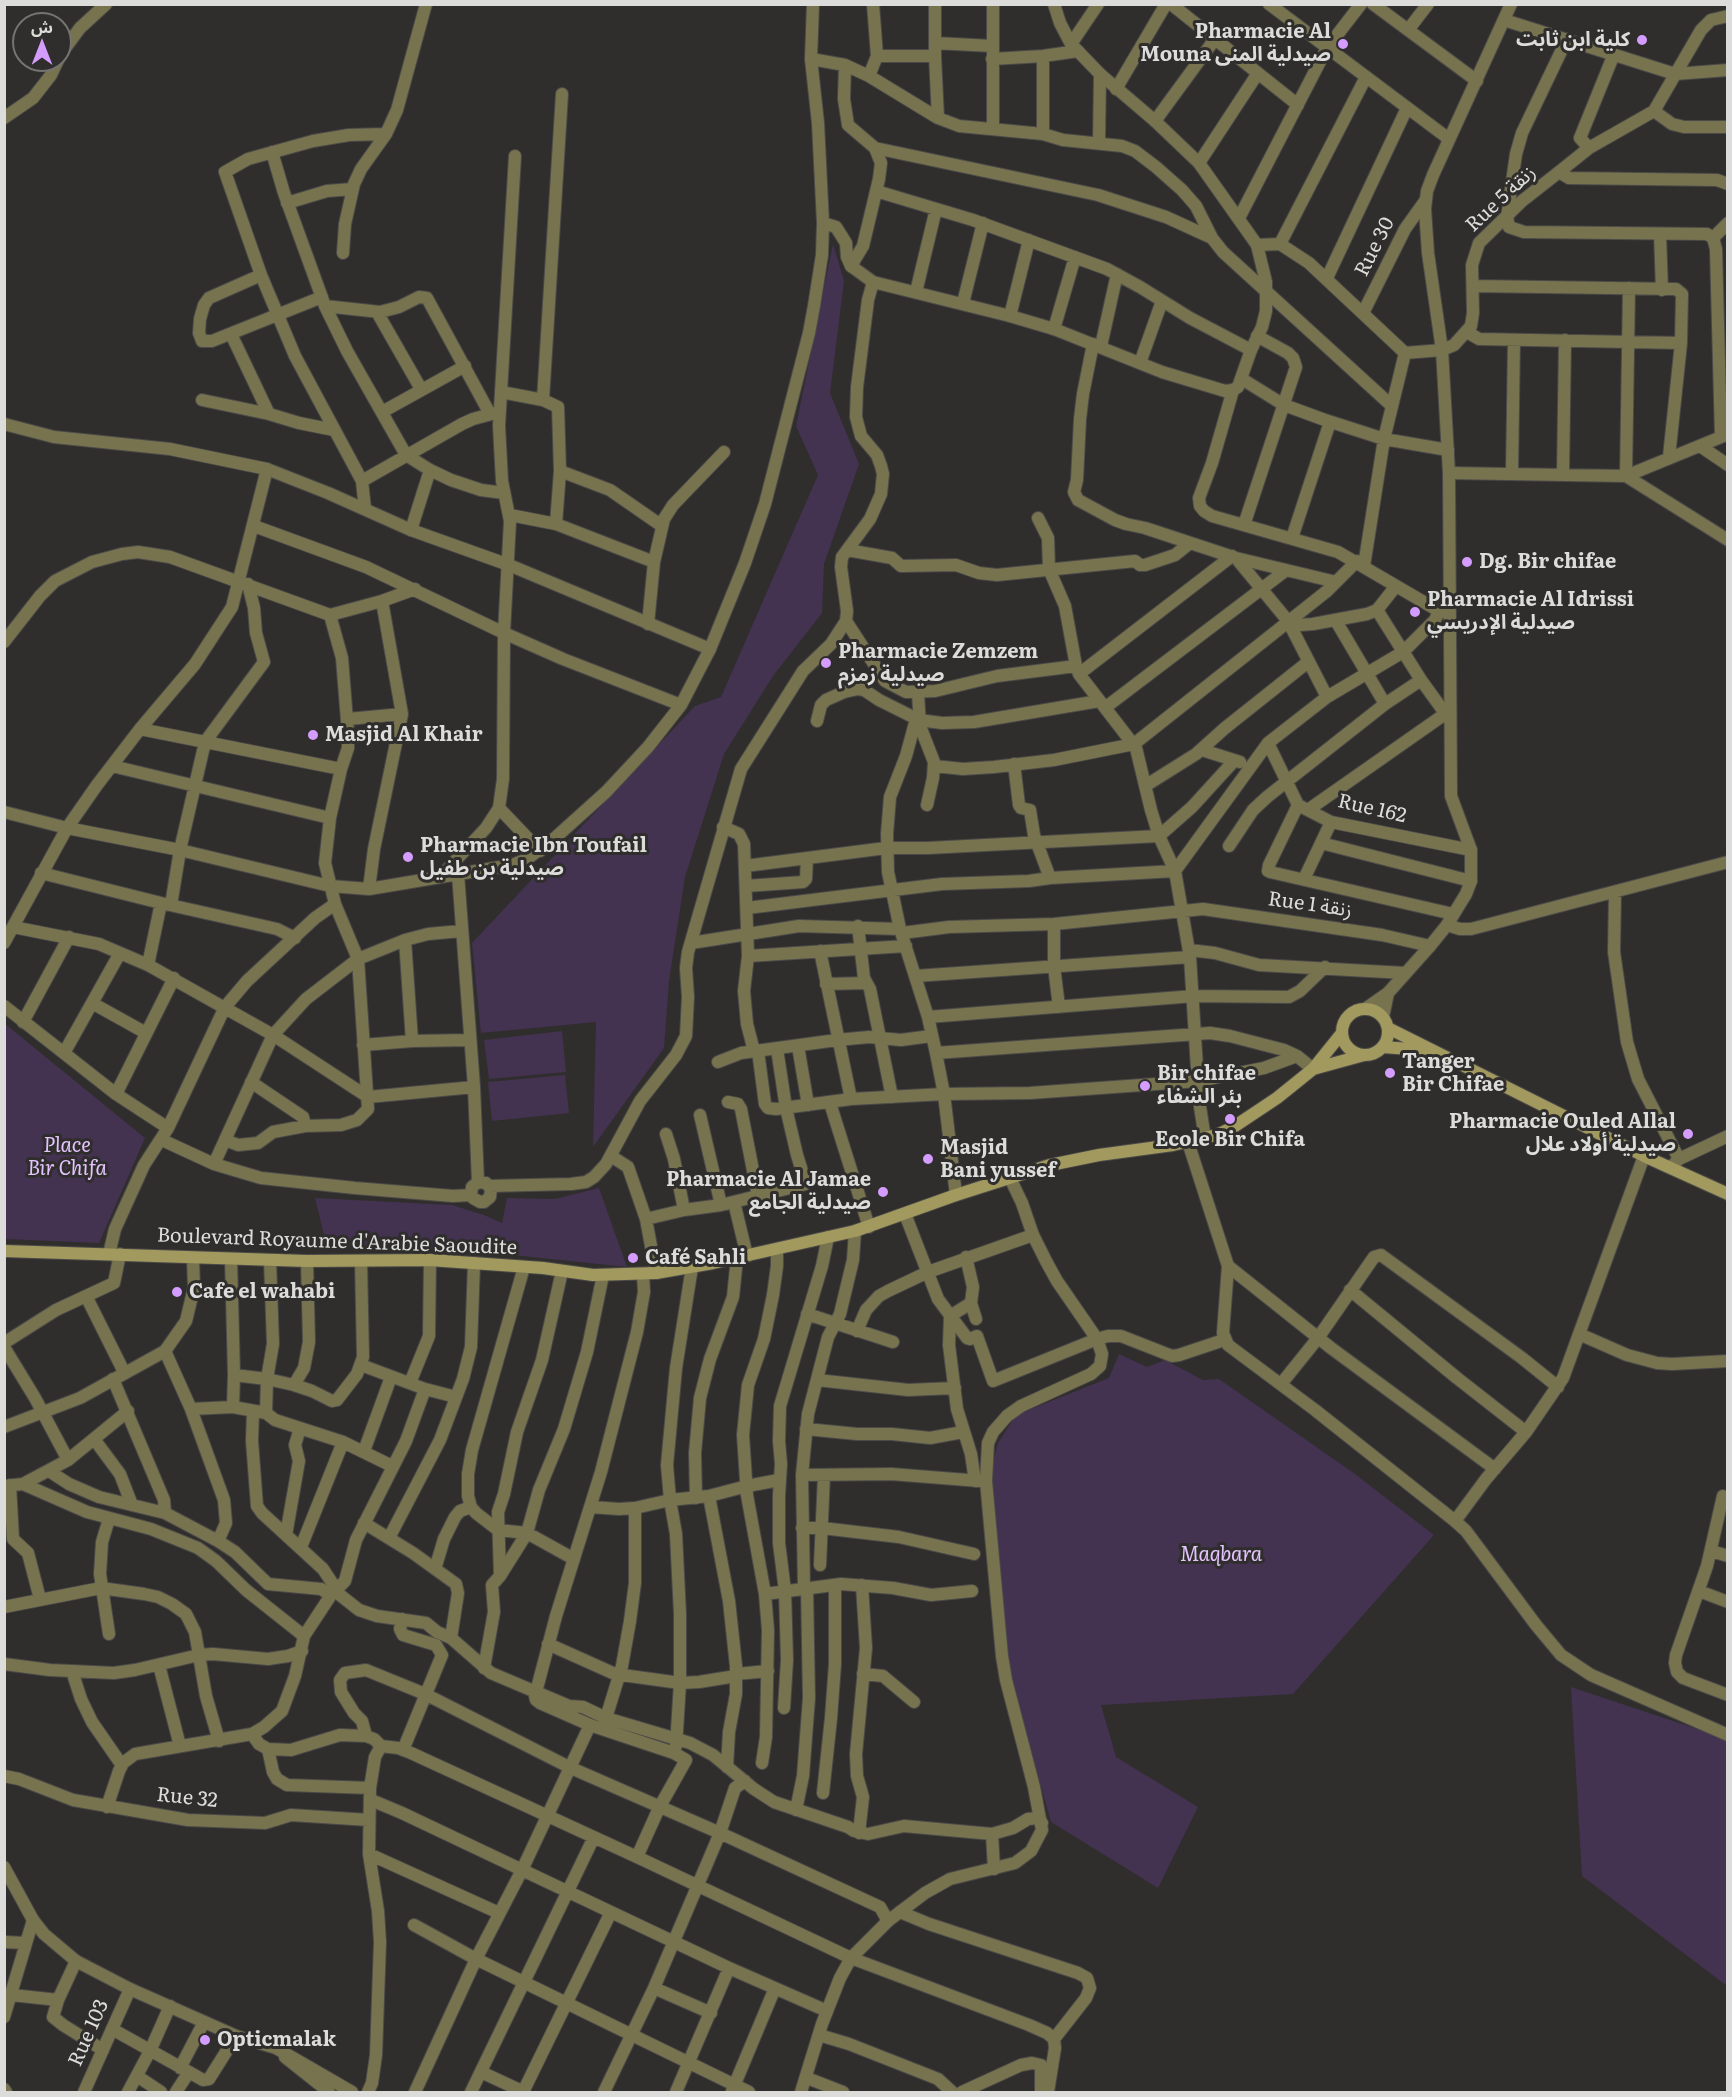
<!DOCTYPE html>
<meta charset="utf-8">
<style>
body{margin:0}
#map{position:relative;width:1732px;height:2097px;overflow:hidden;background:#2f2e2c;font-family:Literata,"Noto Sans Arabic",serif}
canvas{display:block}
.frame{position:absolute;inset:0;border:6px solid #dcdcda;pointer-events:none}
.north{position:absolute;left:12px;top:12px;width:60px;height:60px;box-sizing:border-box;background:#2f2e2c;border:2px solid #747472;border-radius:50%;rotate:0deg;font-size:16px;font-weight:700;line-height:24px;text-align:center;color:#dcdcda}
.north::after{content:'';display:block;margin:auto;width:21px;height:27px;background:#d39cfd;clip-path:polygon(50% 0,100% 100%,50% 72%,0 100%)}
</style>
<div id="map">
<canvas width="1732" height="2097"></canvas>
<div class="frame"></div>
<div class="north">ش</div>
</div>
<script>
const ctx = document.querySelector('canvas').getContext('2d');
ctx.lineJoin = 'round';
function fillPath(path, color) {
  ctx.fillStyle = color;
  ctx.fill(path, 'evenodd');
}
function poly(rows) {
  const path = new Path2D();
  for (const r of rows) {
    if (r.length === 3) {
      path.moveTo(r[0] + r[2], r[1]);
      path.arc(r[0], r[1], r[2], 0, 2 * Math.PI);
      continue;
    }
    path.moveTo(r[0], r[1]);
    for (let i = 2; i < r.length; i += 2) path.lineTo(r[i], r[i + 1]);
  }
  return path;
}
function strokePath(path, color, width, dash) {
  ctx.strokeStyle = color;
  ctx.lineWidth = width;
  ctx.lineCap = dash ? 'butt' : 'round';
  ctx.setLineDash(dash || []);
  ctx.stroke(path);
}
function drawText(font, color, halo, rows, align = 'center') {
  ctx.font = font + ' Literata,"Noto Sans Arabic",serif';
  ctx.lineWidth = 6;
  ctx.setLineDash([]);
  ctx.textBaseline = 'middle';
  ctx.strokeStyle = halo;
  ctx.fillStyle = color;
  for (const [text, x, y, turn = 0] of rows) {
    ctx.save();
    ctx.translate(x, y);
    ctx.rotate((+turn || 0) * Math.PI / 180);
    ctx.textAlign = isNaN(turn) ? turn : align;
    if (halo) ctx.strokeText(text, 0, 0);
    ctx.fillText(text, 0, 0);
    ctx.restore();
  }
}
const green = poly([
 [833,244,844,281,830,393,859,464,824,564,822,613,773,676,724,754,685,877,669,981,664,1048,593,1147,596,1022,481,1033,472,943,695,706,721,697,818,475,796,426],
 [4,1023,145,1138,99,1243,5,1239],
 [562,1031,566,1072,489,1079,484,1040],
 [565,1075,569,1113,492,1121,488,1082],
 [599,1188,627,1267,465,1250,327,1247,315,1198,452,1205,484,1215,502,1223,507,1198,555,1199],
 [1119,1354,1147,1367,1165,1360,1203,1380,1219,1379,1355,1474,1434,1535,1293,1694,1101,1705,1116,1757,1198,1807,1158,1888,1051,1822,1009,1672,991,1470,998,1443,1016,1415,1109,1378],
 [1571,1687,1727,1739,1727,1986,1582,1876]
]);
const minor = poly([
 [935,4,935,56,938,118],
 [1171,4,1298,105],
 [1269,4,1449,139],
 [1373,4,1477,81],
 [1504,20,1675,74,1728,70],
 [1408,30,1428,4],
 [1567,39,1522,133,1516,154,1507,217,1509,227,1524,232,1707,234,1713,238,1716,249,1721,437],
 [935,43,992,46],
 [1071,44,1098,4],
 [877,56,935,56],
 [811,59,845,65,869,76,938,118,959,126,1043,134,1063,140,1122,146,1135,151,1156,167,1182,190,1196,206,1212,238,1223,252,1392,406],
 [992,59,1043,56,1078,51],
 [845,65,844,99,848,125,875,148,881,163,879,179,863,246,851,266],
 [869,76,877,56,873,4],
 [1116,89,1166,4],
 [1654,111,1701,30,1711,20,1728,16],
 [1155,121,1215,39],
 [993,129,993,4],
 [1043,134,1043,56],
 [1099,143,1100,74],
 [875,148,1098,195,1166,217,1212,238],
 [1589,148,1580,138,1614,54],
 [272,152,284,193,325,306,347,351,406,455,430,470,451,480,481,490,504,493],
 [1199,163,1258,73],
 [1559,172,1569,178,1717,180,1728,184],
 [876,191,973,220,1107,269,1140,287,1190,318,1251,350],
 [287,203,327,191,352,189],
 [1239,218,1327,48,1361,4],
 [1660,234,1662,290],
 [1713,238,1728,223],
 [1280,244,1366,77],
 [1257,245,1280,244,1309,263,1405,353,1442,350,1454,345,1471,326,1473,313,1472,265,1479,243,1522,201,1559,172,1589,148,1654,111,1672,124,1684,127,1728,127],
 [343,253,345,224,354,184,361,169,386,134,397,110,426,4],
 [261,275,209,298,204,305,200,319,199,333,202,341,212,341,322,297],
 [1327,278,1407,108],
 [1474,286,1676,289,1682,294,1681,343,1669,457],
 [1629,288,1626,476,1728,540],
 [916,292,936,209],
 [963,303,983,223],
 [325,306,380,312,399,307,419,297,427,298,490,414],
 [377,312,421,389],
 [1363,313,1405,229,1425,201],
 [1010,316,1029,240],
 [1054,329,1075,257],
 [1467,332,1479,339,1681,343],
 [231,334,269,414],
 [1093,344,1083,394,1080,419,1077,480,1074,492,1078,500,1115,520,1126,524,1145,528,1236,558,1336,582],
 [1101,346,1117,274],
 [1140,363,1162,301],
 [1242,379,1284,405,1325,420,1384,439,1448,450],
 [1233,390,1212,463,1199,498,1200,506,1204,511,1212,516,1338,552,1439,611,1447,613],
 [501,392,543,400,558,407,560,471,556,524],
 [202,400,269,414,299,423,334,430],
 [543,400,562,94],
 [382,412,465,366],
 [1700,446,1728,465],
 [560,471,610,490,662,526],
 [1449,473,1626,476,1726,435],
 [1512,473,1514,340],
 [1563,474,1565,340],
 [362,481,462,424,473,419,495,413],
 [365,509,362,481,295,356,261,275,225,172,248,159,313,141,349,135,386,134],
 [510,515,556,524,654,562],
 [1038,518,1048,538,1049,569,1065,606,1076,666,1079,674,1136,748,1151,810,1159,836,1175,871,1190,957,1199,1100,1205,1139],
 [1244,525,1296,367,1293,358,1288,353,1257,336],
 [254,526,366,567,504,633,563,659,681,705],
 [411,530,430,470],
 [1292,538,1330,422],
 [847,550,892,558,901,566,956,565,979,573,997,575,1135,561,1140,565,1145,565,1175,555,1190,543],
 [1236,558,1288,621,1327,697],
 [1364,566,1384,439,1405,353],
 [1377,610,1421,680,1450,720],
 [846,621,885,681,906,692,935,691,997,676,1076,666],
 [1288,621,1300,625,1313,624,1367,614,1377,610,1396,586],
 [1336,621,1385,704],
 [648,624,654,562,664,519,673,505,724,452],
 [4,642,40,596,55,581,92,562,122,554,138,552,170,557,330,615,382,601,415,589],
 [1079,674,1232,556],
 [918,693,920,726,934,762,933,778,927,805],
 [1106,707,1285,571],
 [348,719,402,714],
 [916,719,906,756,890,797,887,834,888,872,900,929,928,1017,936,1053,944,1094,956,1195],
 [817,721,821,705,826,700,844,692,858,689,864,690,879,700,919,720,942,723,974,722,1099,701],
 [140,729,341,769],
 [1268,743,1298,805,1331,822,1471,850],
 [1202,750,1240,762],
 [1014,764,1019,805,1021,808,1030,810,1034,835,1050,878],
 [112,766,330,818],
 [934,766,963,769,994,767,1054,760,1134,744,1327,591,1357,561],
 [1145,786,1196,754,1225,728,1308,662],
 [1298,805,1269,865,1268,871,1270,872,1453,914],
 [499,808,540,851],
 [1308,810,1445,714],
 [4,812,67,828,180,850,330,886,369,889,512,865,527,859,556,837,606,792,648,747,681,705,710,649],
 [723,827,739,834,744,844,748,956,744,991,747,1024,754,1051],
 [1321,843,1471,881],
 [1229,846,1253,810,1267,797,1385,704,1421,680],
 [745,866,886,848,928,848,1159,836,1192,807,1234,761],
 [41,873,161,903,277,929,295,938],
 [458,874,474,1087,478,1182],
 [441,876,486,828,499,808,503,779,504,633,510,521,502,481,499,426,515,156],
 [1304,879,1331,822],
 [746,886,803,882,806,879,807,858],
 [369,889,374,849,402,714,382,601],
 [1615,892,1614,952,1627,1042,1638,1079,1679,1159],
 [171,905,180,850,205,742,264,662,256,633,254,608,248,584],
 [747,908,942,884,1029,881,1050,878,1175,871,1268,743,1327,697,1403,652,1435,620,1439,611],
 [1054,924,1054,966,1059,1007],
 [1447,925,1460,929,1471,929,1728,862],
 [858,926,864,978,870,989,892,1097],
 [13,927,99,944,148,965,273,1035,368,1097,474,1087],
 [902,933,949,927,1054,924,1203,909,1382,935,1430,946],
 [405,940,412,1041],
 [4,943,67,828,97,785,140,729,195,664,232,607,267,469],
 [691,943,799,926,900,929],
 [1189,950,1215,953,1259,965,1405,973],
 [820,951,851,1099],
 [748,956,906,946],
 [148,965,161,903],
 [915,976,1190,957],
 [826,984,866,983],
 [92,1003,146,1033],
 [4,1006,116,1094,168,1128],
 [928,1017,1194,996,1289,997,1300,991,1325,967],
 [23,1022,69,937],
 [363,1045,412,1041,469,1040],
 [798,1046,808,1105],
 [758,1051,765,1104,768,1108,776,1109,851,1099,944,1094,1030,1093,1198,1081,1264,1068,1297,1056],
 [64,1053,120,953],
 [936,1053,1210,1033,1230,1036,1284,1050,1297,1056,1313,1069],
 [718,1062,741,1053,837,1040,869,1037,901,1040,931,1036],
 [251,1082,303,1117,305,1126],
 [116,1094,174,978],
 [728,1102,738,1104,741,1109,758,1196],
 [830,1103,869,1227],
 [700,1115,721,1205],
 [666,1134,674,1159,684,1210],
 [162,1140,214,1164,261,1178,355,1188,453,1196,471,1195,473,1198,480,1202,484,1202,490,1197,491,1189,486,1183,478,1182,472,1187,471,1195],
 [225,1140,238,1145,258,1143,273,1132,305,1126,341,1125,357,1120,368,1109,358,959,335,904,325,863,330,818,341,769,348,748,348,733,342,658,330,615],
 [611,1156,628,1167,646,1219,656,1273],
 [214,1164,273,1035,306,999,358,959,405,940,428,934,461,931],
 [1673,1165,1679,1159,1728,1136],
 [489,1186,571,1184,586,1182,594,1177,606,1164,640,1101,676,1055,686,1036,688,997,686,968,688,952,741,769,803,671,831,644,846,621,847,611,841,567,842,557,870,519,881,494,883,474,881,466,877,455,861,436,856,417,857,387,868,300,873,282],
 [734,1202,747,1256],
 [905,1214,938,1299,967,1338,970,1339,977,1336,993,1381,1097,1339],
 [646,1219,684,1210,721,1205,806,1184,797,1155,786,1108,777,1049],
 [109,1254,115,1229,144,1165,168,1128,225,1007,247,981,315,918,335,904],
 [966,1257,973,1287,971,1303,976,1319],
 [231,1259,234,1375,233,1407],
 [1228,1266,1331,1348,1495,1469],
 [524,1267,472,1450,468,1474,468,1496,471,1507,476,1513,498,1530,527,1533,574,1559],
 [1350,1290,1457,1378,1526,1432],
 [86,1296,124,1372],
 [971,1303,950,1316,949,1345,957,1409,971,1454,975,1481],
 [807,1314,893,1342],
 [857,1331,866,1310,879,1296,888,1291,928,1272,1033,1235],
 [1579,1334,1627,1355,1657,1363,1672,1364,1728,1361],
 [4,1343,56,1310,114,1283,120,1254],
 [4,1347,35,1398,68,1460],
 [165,1351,191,1409,224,1500,226,1523,218,1541],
 [361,1365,425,1389,456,1397],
 [234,1375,267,1379,294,1385,312,1391,332,1401,337,1400,357,1374,363,1357,361,1261],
 [113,1379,164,1500,165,1513],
 [817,1380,908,1390,955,1388],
 [410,1383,429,1336,430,1260],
 [1281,1384,1318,1338,1374,1257,1381,1255,1522,1358,1558,1387],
 [294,1385,304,1368,309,1342,307,1261],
 [191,1409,233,1407,266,1413,275,1420,343,1442,392,1466],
 [253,1412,252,1441,257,1506,262,1513,323,1569,340,1595,359,1610,377,1616,426,1623,437,1632,451,1638,491,1673,569,1706,583,1707,606,1718,690,1743,713,1755,754,1789,774,1802,848,1827,854,1831,868,1834,904,1826,992,1834,1013,1828,1028,1819,1038,1818,1042,1823],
 [266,1413,267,1379,273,1344,270,1260],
 [806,1429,857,1434,892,1434,930,1438,963,1432],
 [94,1439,120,1474,132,1505],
 [364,1451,391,1377],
 [49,1471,69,1484,99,1497,165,1513,218,1541,235,1552,268,1584,321,1589,331,1595],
 [802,1475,891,1474,980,1481],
 [23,1484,87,1512,151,1529,198,1548,216,1561,246,1590,304,1636],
 [10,1485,13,1539,28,1553,40,1599],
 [4,1486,23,1484,68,1460,128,1411],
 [709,1496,729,1601,736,1666,736,1694,729,1732,727,1767],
 [1723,1496,1707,1566,1676,1655,1675,1663,1677,1672,1683,1678,1728,1695],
 [696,1498,695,1453,700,1398,710,1359,733,1297,737,1258],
 [591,1507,619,1509,635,1508,670,1500,709,1496,747,1486,779,1480],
 [109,1519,102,1542,100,1574,109,1634],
 [1455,1521,1486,1479,1526,1432,1563,1378,1644,1156],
 [364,1523,413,1553,456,1584,458,1593,451,1638],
 [802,1528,822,1528,899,1537,974,1554],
 [286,1535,299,1461,295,1445,300,1428],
 [389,1538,440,1440,463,1379,471,1347,474,1263],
 [301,1547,343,1442],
 [1711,1551,1728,1556],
 [820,1565,824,1475],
 [435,1569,444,1539,455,1517,460,1511,471,1507],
 [500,1576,527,1533,539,1490,564,1429,587,1352,603,1275],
 [804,1588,802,1475,808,1414,828,1337,840,1314,853,1260,855,1231],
 [1699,1591,1728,1602],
 [765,1594,841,1584,893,1588,931,1595,972,1591],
 [4,1607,101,1588,144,1594,158,1597,172,1604,186,1614,195,1632,206,1696,219,1741],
 [402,1619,400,1629,403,1635,436,1645,442,1655,403,1750],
 [548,1644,615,1674,680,1683,699,1682,736,1676],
 [4,1664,50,1670,114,1673,135,1670,199,1655,213,1654,268,1659,288,1656,302,1651],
 [159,1665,180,1746],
 [484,1668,494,1612,492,1585,500,1576,498,1512,504,1494,517,1432,542,1360,562,1271],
 [72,1671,81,1699,92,1722,119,1761,123,1763],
 [736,1674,768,1671],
 [863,1674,883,1676,914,1702],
 [784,1708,787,1660,785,1591,779,1543,779,1496,781,1464,779,1441,780,1406,822,1266,828,1237],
 [606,1718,622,1666,630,1621,635,1583,635,1508],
 [252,1734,259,1744,268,1749,291,1750,340,1735,366,1736,374,1739,381,1746],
 [366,1736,362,1721,354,1713,341,1692,340,1680,345,1673,366,1670,425,1694,571,1768,720,1833,880,1907,888,1921],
 [676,1746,680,1683,680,1614,676,1534,670,1500,667,1465,676,1368,692,1267],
 [268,1749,273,1772,277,1779,287,1785,370,1788],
 [762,1763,766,1737,768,1630,765,1594,747,1495,743,1435,748,1385,764,1339,773,1295,777,1266,777,1249],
 [4,1776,19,1779,73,1800,188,1820,265,1823,291,1815,369,1820],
 [823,1793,831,1718,835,1664,835,1585],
 [371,1800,402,1813,729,1968,827,2011],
 [107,1807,119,1771,123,1763,135,1754,252,1734,264,1727,282,1711,295,1676,304,1636,331,1595,345,1581,356,1540,406,1441,425,1389],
 [796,1810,803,1776,809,1698,807,1588],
 [859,1833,863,1797,857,1776,856,1754,866,1648,862,1585],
 [992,1834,994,1869],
 [369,1854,499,1913],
 [637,1857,659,1808,686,1760,674,1753,590,1725,540,1703,536,1700,535,1696,556,1616,601,1472,637,1332,644,1292,643,1274],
 [900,1912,929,1924,1078,1973,1087,1978,1090,1988,1086,1998,1054,2039,1055,2048,1048,2092],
 [414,1925,476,1959,749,2092],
 [4,1942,26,1943],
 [76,1961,58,2000,53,2017,63,2025,103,2050],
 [654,1988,711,2013],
 [12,1995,58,2000],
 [4,2017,33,1920],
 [112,2029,189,2072],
 [819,2035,849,2044,938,2079,952,2092],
 [285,2057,329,2092],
 [180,2068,204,2022],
 [481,2072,524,2092],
 [137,2076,161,2092],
 [807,2078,843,2092],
 [4,2089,6,2092],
 [732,2091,775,1988],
 [84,2092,130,1989],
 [128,2092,150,2051,170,2006],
 [176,2092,189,2072,203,2080,209,2079,236,2036],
 [368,2092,372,2083,376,2055,380,1942,378,1911,369,1854,370,1788,375,1757,381,1746,398,1748,411,1753,637,1857,851,1958,1029,2025,1047,2033,1054,2039],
 [415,2092,476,1959,522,1870,590,1725],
 [471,2092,594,1837],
 [523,2092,611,1912],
 [604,2092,654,1988,720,1833,735,1788,745,1781],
 [676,2092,729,1968],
 [962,2092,1021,2065,1032,2063,1041,2065,1041,2092]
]);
const tertiary = poly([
 [60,55,80,28,106,4],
 [4,118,33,98,51,75,58,60],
 [823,223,836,227,846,243,847,257,851,266,873,282,1010,316,1054,329,1162,372,1225,391,1233,390,1238,387,1251,350,1262,327,1266,311,1266,282,1257,245,1199,163,1155,121,1100,74,1071,44,1060,23,1054,4],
 [4,424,54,437,170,449,267,469,328,493,411,530,509,565,710,649,745,563,765,504,809,333,814,306,822,255,823,223,818,123,811,59,813,4],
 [1365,1009,1388,993,1430,946,1447,925,1466,894,1471,881,1471,850,1451,796,1449,473,1442,350,1428,253,1425,209,1427,191,1433,175,1511,4],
 [1383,1017,1388,993],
 [1188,1142,1228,1266,1223,1333,1228,1345,1315,1410,1455,1521,1466,1531,1536,1625,1561,1655,1591,1675,1728,1735],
 [1097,1339,1108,1336,1121,1336,1172,1356,1179,1355,1224,1340],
 [4,1427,80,1398,165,1351,186,1321,194,1288,193,1259],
 [4,1867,33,1920,44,1934,76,1961,130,1989,236,2036,276,2048,352,2092],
 [801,2092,822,2024,840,1978,851,1958,888,1921,925,1893,950,1879,1015,1863,1031,1851,1042,1830,1034,1787,1006,1680,1002,1656,986,1481,988,1443,993,1432,1007,1416,1021,1406,1091,1374,1100,1366,1102,1354,1097,1339,1057,1281,1046,1261,1033,1235,1022,1203,1010,1178]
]);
const secondary = poly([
 [1365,1032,23],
 [1388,1028,1644,1156,1728,1194],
 [1383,1047,1423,1050],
 [1313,1069,1364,1055],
 [4,1251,307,1261,430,1260,543,1268,593,1275,656,1273,713,1263,855,1231,956,1195,1050,1165,1099,1155,1173,1145,1217,1135,1235,1126,1277,1098,1313,1069,1342,1033]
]);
const markers = [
 [1642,40,6,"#d39cfd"],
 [1343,44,6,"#d39cfd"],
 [1467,562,6,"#d39cfd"],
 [1415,612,6,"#d39cfd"],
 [826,663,6,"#d39cfd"],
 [313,735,6,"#d39cfd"],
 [408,857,6,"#d39cfd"],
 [1390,1073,6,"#d39cfd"],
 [1145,1086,6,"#d39cfd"],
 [1230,1119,6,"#d39cfd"],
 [1688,1134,6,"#d39cfd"],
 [928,1159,6,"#d39cfd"],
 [883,1192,6,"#d39cfd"],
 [633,1258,6,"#d39cfd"],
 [177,1292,6,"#d39cfd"],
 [205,2040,6,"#d39cfd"]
];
const poiNames = [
 ["Pharmacie Al",1331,32,"right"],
 ["Mouna صيدلية المنى",1331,55,"right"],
 ["كلية ابن ثابت",1630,40,"right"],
 ["Dg. Bir chifae",1479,562],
 ["Pharmacie Al Idrissi",1427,600],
 ["صيدلية الإدريسي",1427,623],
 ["Pharmacie Zemzem",838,652],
 ["صيدلية زمزم",838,675],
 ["Masjid Al Khair",325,735],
 ["Pharmacie Ibn Toufail",420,846],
 ["صيدلية بن طفيل",420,869],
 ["Tanger",1402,1062],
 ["Bir Chifae",1402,1085],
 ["Bir chifae",1157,1074],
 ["بئر الشفاء",1157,1097],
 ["Pharmacie Ouled Allal",1676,1122,"right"],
 ["صيدلية أولاد علال",1676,1145,"right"],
 ["Ecole Bir Chifa",1230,1140,"center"],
 ["Masjid",940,1148],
 ["Bani yussef",940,1171],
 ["Pharmacie Al Jamae",871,1180,"right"],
 ["صيدلية الجامع",871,1203,"right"],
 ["Café Sahli",645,1258],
 ["Cafe el wahabi",189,1292],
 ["Opticmalak",217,2040]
];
const streetNames = [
 ["Rue 5 زنقة",1501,199,-43],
 ["Rue 30",1375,247,-63],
 ["Rue 162",1372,809,13],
 ["Rue 1 زنقة",1310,905,8],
 ["Boulevard Royaume d'Arabie Saoudite",337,1242,2],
 ["Rue 32",187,1798,6],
 ["Rue 103",89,2033,-66]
];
const parkNames = [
 ["Place",67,1146],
 ["Bir Chifa",67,1169],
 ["Maqbara",1221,1555]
];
fillPath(green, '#433250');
strokePath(minor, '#4b4a48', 14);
strokePath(tertiary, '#4b4a48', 14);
strokePath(secondary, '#4b4a48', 14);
strokePath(minor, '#78734f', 12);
strokePath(tertiary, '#78734f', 12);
strokePath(secondary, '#a2995e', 12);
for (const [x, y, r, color] of markers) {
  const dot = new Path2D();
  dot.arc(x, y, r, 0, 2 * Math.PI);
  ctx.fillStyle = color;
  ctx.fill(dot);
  strokePath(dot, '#2f2e2c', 2);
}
drawText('bold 20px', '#dcdcda', '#2f2e2c', poiNames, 'left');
drawText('20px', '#dcdcda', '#2f2e2c', streetNames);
drawText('italic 20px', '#e3c3fe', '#2f2e2c', parkNames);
</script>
